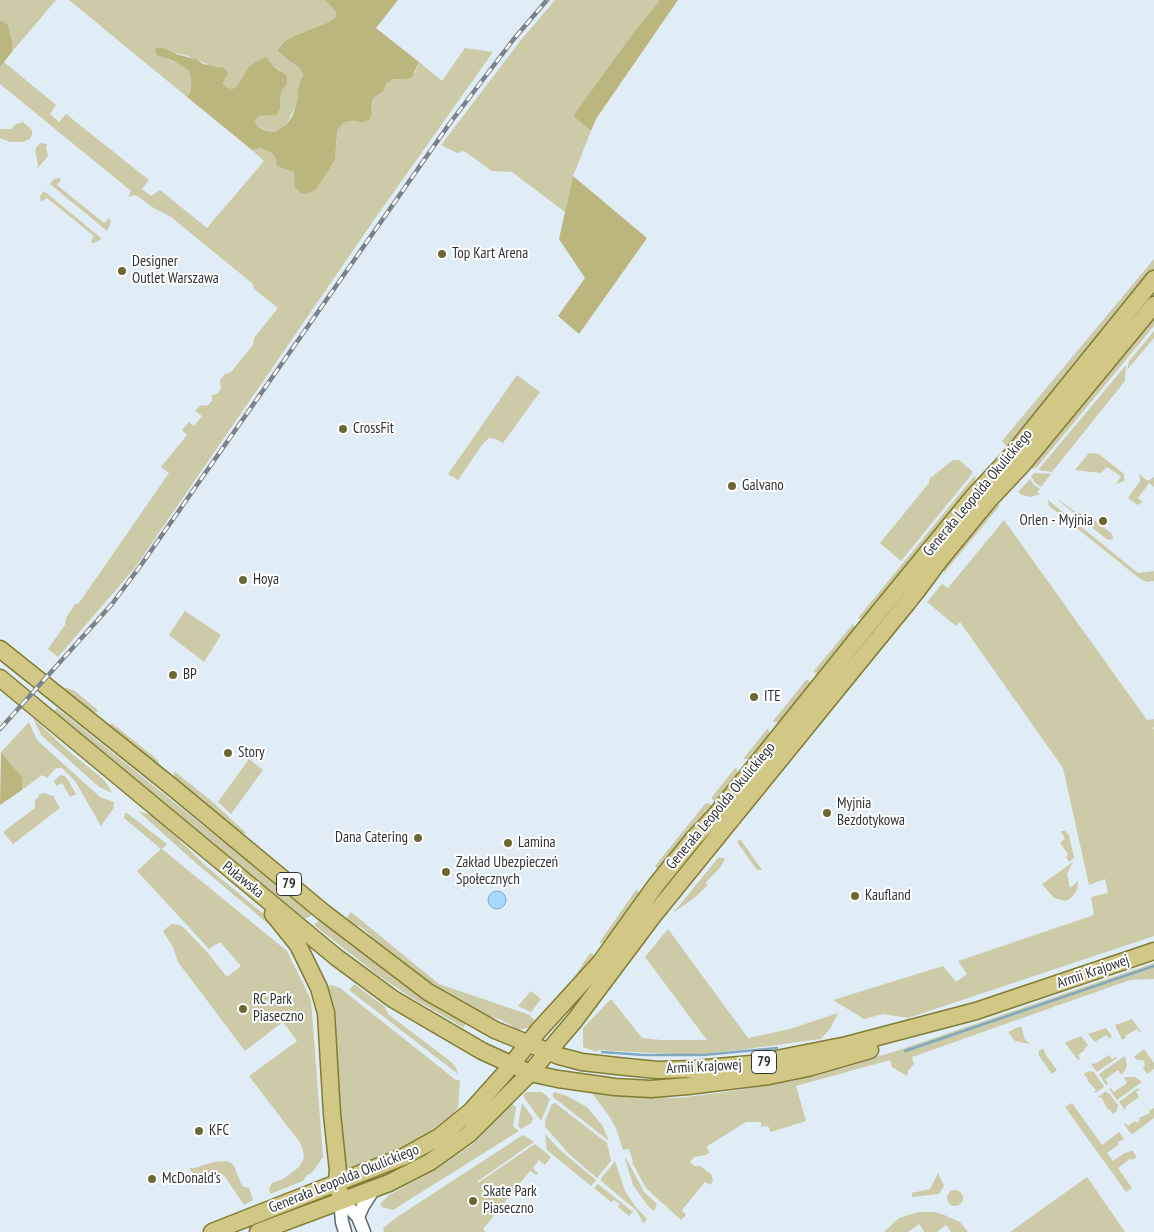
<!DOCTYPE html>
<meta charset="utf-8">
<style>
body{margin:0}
canvas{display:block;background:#e0edf6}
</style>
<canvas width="1154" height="1232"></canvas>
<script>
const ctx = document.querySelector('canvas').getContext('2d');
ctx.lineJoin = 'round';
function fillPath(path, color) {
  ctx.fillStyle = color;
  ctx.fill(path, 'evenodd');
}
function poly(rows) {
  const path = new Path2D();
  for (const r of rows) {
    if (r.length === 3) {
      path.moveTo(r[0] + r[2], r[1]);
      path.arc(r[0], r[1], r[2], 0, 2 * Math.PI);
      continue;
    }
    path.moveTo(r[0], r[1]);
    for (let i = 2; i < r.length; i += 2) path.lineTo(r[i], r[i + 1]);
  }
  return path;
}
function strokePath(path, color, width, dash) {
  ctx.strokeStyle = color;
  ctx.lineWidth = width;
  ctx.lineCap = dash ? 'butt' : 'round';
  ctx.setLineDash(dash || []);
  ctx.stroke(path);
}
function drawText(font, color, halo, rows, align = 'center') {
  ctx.font = font + ' "PT Sans Narrow",sans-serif';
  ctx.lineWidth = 4;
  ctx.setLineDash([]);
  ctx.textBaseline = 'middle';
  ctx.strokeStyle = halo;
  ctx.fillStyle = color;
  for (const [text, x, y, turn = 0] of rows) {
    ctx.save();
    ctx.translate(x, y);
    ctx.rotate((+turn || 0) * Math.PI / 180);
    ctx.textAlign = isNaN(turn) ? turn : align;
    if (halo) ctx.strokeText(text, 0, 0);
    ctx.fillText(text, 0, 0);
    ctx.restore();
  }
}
const green = poly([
 [0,0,56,0,12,52,12,41,8,25,0,20],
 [69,0,325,0,336,12,336,17,329,22,294,36,285,41,277,49,289,61,299,67,303,73,297,90,298,97,295,107,286,125,275,132,267,131,258,127,255,121,259,116,266,116,280,109,281,91,280,70,273,66,266,58,255,62,249,67,236,87,232,89,226,87,223,82,226,78,218,66,211,66,188,56,172,52,164,58,180,65,188,70,191,76,191,91,187,97],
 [555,0,660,0,633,33,573,116,591,131,573,176,565,212,512,172,492,171,464,151,457,153,441,145,521,40],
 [465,48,493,52,374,220,134,569,58,657,48,649,65,625,66,618,75,604,79,603,169,473,161,467,187,435,182,430,189,422,194,426,202,416,195,411,201,405,207,406,212,401,212,395,217,394,221,389,220,380,225,374,231,372,253,345,254,338,278,308,254,289,253,284,171,217,152,207,136,195,128,197,131,191,0,84,0,67,4,62,56,105,50,114,59,122,66,114,149,180,142,189,151,196,160,190,207,228,264,161,252,150,260,148,272,153,285,169,294,172,295,180,335,160,338,129,343,123,349,121,355,122,372,113,371,106,373,98,383,92,387,83,393,79,406,79,415,73,419,62,442,81],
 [23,122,32,130,32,135,30,139,22,142,10,142,0,138,0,129,11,129,16,124],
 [41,143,47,144,46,147,48,156,37,169,38,165,35,150,38,145],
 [60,178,61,180,57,185,104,223,109,218,111,222,107,231,50,184,54,179],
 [44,191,101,238,100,240,94,243,91,242,94,236,47,198,41,202,40,196],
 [1154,259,1154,271,1008,447,1006,446,1002,441],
 [1154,314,1154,326,1037,467,1033,469,1028,465],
 [1154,331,1154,338,1127,370,1129,361],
 [1126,365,1125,381,1052,472,1038,470],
 [517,375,540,392,503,443,495,439,489,438,482,445,458,480,448,474],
 [1089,453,1099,454,1124,474,1124,481,1116,484,1121,476,1107,467,1101,473,1075,470],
 [953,460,959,460,972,471,972,474,901,561,880,543,929,483,929,479],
 [1035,473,1051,474,1041,487,1035,483,1031,476],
 [1139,474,1148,481,1154,477,1154,487,1149,483,1138,498,1143,502,1138,505,1128,498,1140,481],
 [975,475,976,483,864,619,859,619,858,618],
 [1030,479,1034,485,1040,489,1037,492,1040,494,1030,497,1022,495,1018,492],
 [1048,500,1138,573,1154,571,1154,581,1147,582,1139,578,1049,506],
 [1059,500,1074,511,1094,520,1112,534,1113,539,1109,540,1105,538,1059,501],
 [1001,504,944,573,944,566,994,507],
 [1004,520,1147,720,1154,719,1154,727,1153,728,1154,730,1154,936,908,1018,883,1014,864,1019,833,1000,943,966,956,982,967,974,958,961,1094,915,1091,897,1108,893,1105,879,1089,885,1063,768,960,622,956,626,927,602,942,584,948,588],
 [916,608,802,747,802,744,910,609],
 [185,611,221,635,204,662,169,635],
 [853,624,855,629,819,674,813,672],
 [807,679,810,682,810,686,782,722,774,722,773,721],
 [56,686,67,688,75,691,99,711,92,713],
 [57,708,217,837,222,836,316,913,305,919,53,712],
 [33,718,65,748,103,779,109,787,112,793,99,787,41,735],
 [29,722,37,740,100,797,114,802,113,809,101,826,75,781,62,768,56,768,47,778,42,775,22,790,22,777,1,752],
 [113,724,158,760,159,768,108,725],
 [768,728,770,735,755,756,749,759,743,759],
 [249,759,263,770,231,814,218,802],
 [736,767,737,770,737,778,716,804,712,799,712,797],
 [174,771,214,803,246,833,244,834,226,823,177,782,174,775],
 [60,775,65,776,68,780,76,794,70,797,62,783,56,786,54,781],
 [44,793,53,796,60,808,13,844,3,832,35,808,35,800,39,797,38,795],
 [708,803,713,807,682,845,657,869,655,866,705,804],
 [138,811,151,815,169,830,207,867,272,921,284,937,197,864],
 [125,813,127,813,167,844,162,849,287,951,311,1000,323,1157,312,1173,307,1175,303,1181,270,1194,269,1188,272,1183,283,1179,299,1167,304,1158,303,1151,301,1144,249,1076,297,1041,283,1022,245,1051,203,995,178,962,173,947,163,931,171,924,180,925,185,929,207,952,227,977,241,966,220,942,209,949,137,871,161,849,124,818],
 [1062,831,1065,831,1069,835,1074,858,1069,862,1066,857,1068,854,1060,843,1065,839,1061,832],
 [739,840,741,840,762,870,757,870,737,842],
 [718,858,724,858,725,859,720,868,706,882,707,886,694,898,673,913],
 [1073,862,1067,874,1070,888,1078,881,1077,890,1072,897,1066,901,1054,898,1042,884],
 [636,890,640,892,626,917,607,942,599,943],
 [351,912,439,984,530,1015,536,1022,531,1027,519,1030,501,1020,479,1013,459,999,445,994,376,945,370,935,361,927,349,923,347,920,348,916],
 [322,919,436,1005,465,1024,464,1028,407,995,375,973,314,925,317,922],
 [668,929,748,1038,790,1029,838,1013,830,1029,821,1039,739,1050,691,1055,598,1050,597,1052,583,1047,583,1028,611,999,642,1038,661,1040,707,1040,645,957],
 [590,953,595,955,595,958,564,993],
 [1154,963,1154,979,1130,980,912,1057,914,1064,908,1071,907,1076,892,1067,890,1060,796,1086,806,1121,771,1132,768,1126,761,1127,761,1122,746,1122,706,1147,710,1152,706,1155,694,1157,690,1162,694,1166,700,1166,711,1174,713,1179,711,1185,705,1182,682,1210,686,1215,681,1220,646,1188,632,1162,633,1161,629,1149,623,1150,615,1126,607,1113,587,1087,618,1095,678,1098,733,1091,793,1081,893,1052],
 [354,984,385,1007,388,1014,450,1061,455,1066,458,1074,349,990],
 [331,985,340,988,456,1080,460,1080,458,1108,452,1115,414,1143,345,1175,326,987],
 [531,991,541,999,531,1012,518,1006],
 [1132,1019,1141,1032,1140,1033,1137,1029,1125,1036,1126,1038,1122,1040,1115,1025],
 [1021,1026,1025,1040,1030,1044,1015,1041,1008,1032],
 [1106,1028,1112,1036,1109,1039,1106,1035,1095,1042,1088,1034],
 [1081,1036,1088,1045,1084,1049,1085,1050,1078,1055,1080,1059,1078,1060,1065,1043,1066,1042],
 [1044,1049,1045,1054,1057,1070,1052,1074,1039,1056,1039,1050],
 [1144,1049,1154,1063,1154,1069,1147,1074,1143,1068,1145,1065,1143,1060,1137,1060,1134,1057],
 [1109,1055,1112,1059,1116,1057,1117,1058,1097,1072,1091,1064,1093,1063,1095,1064],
 [1125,1056,1127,1066,1124,1072,1121,1075,1118,1070,1105,1079,1108,1084,1106,1085,1099,1074],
 [1088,1071,1094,1072,1103,1085,1104,1087,1095,1093,1094,1092,1096,1090,1087,1080,1088,1079,1084,1074],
 [1126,1077,1135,1077,1142,1082,1117,1100,1109,1089,1111,1088,1114,1092,1127,1083,1124,1078],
 [1138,1088,1139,1090,1136,1092,1139,1097,1125,1107,1126,1109,1125,1110,1119,1102],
 [1106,1091,1107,1093,1109,1093,1118,1105,1117,1111,1113,1114,1109,1109,1108,1110,1101,1097,1099,1098,1098,1097],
 [526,1092,542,1092,550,1099,541,1121,523,1096],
 [555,1092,567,1096,587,1107,602,1125,609,1141,553,1097,553,1094],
 [511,1103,516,1107,513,1126,519,1131,393,1210,382,1207,380,1204,389,1195,435,1170,473,1144],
 [522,1103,533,1118,531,1123,521,1129,518,1126],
 [555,1103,607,1143,611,1161,597,1178,570,1155,545,1127,545,1121,552,1104],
 [1072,1103,1102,1145,1119,1132,1124,1139,1118,1142,1119,1144,1107,1153,1113,1161,1126,1152,1127,1153,1132,1150,1137,1157,1132,1160,1130,1159,1118,1168,1132,1188,1126,1192,1065,1107],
 [1154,1108,1154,1118,1134,1133,1131,1134,1124,1124,1125,1123,1128,1126,1135,1121,1136,1123,1140,1120,1139,1118,1150,1113,1149,1111],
 [545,1134,561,1151,596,1180,591,1186,547,1150],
 [523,1135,534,1142,478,1181,478,1183,535,1144,551,1157,545,1165,539,1160,533,1168,538,1173,536,1175,530,1171,483,1229,486,1232,384,1232,383,1228,397,1217],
 [626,1158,644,1192,657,1204,654,1211,648,1206,633,1185,625,1159],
 [227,1161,231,1163,234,1166,242,1186,249,1188,253,1200,244,1205,224,1175,218,1175,201,1185,189,1168,195,1168,213,1162],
 [615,1161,625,1191,635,1206,647,1219,645,1222,643,1223,637,1211,600,1180],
 [938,1173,944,1186,939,1194,912,1197,912,1193,930,1189],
 [1087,1177,1125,1232,1010,1232],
 [598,1184,633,1212,629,1216,618,1207,620,1204,614,1200,611,1202,594,1188],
 [955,1198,8],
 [918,1212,935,1212,944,1215,960,1222,968,1232,951,1232,946,1225,937,1232,923,1232,924,1231,919,1224,908,1232,884,1232,899,1218]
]);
const forest = poly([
 [325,0,398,0,376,28,419,62,412,77,406,79,393,79,387,83,383,92,373,98,371,106,372,113,370,119,363,122,349,121,343,123,338,129,337,135,335,160,316,189,307,194,301,193,295,187,294,172,277,166,276,158,272,153,260,148,252,150,187,97,191,91,191,76,188,70,173,61,157,55,155,50,156,48,163,48,179,55,196,59,203,64,224,68,228,73,223,83,226,87,232,89,236,87,249,67,255,62,266,57,273,66,287,76,287,84,281,91,280,109,276,115,259,116,255,121,258,127,266,131,275,132,286,125,293,115,298,97,297,90,303,74,299,67,289,61,277,50,285,41,294,36,329,22,336,17,336,12],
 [660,0,678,0,596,119,591,131,573,116,633,33],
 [0,20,8,25,12,41,12,52,0,67],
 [573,176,647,238,579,334,558,316,585,278,559,239],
 [1,752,22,777,22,790,0,805]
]);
const water = poly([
 [497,900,9]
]);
const stream = poly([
 [905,1051,1154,966],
 [602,1052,644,1055,703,1055,777,1048]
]);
const minor = poly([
 [358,1217,363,1206,374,1189],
 [345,1232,342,1222,341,1211,342,1200,358,1217,364,1232]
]);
const major = poly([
 [0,649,171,786,323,912,428,992,495,1030,559,1056,582,1062,617,1066,657,1070,695,1069,751,1064,847,1045,976,1011,1154,951],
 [0,678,336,957,393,999,482,1051,530,1073,558,1079,615,1087,651,1089,688,1086,769,1076,808,1068,870,1050],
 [273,914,298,945,319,988,326,1013,332,1114,338,1171,336,1185,340,1193],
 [212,1232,405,1156,439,1137,471,1111,504,1074,539,1030,600,963,656,885,694,838,715,816,865,629,973,497,1011,456,1154,279],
 [258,1232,389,1183,430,1162,469,1134,530,1073,575,1020,653,916,916,592,939,561,989,500,1022,465,1154,305]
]);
const rail = poly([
 [0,729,112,604,141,565,450,123,513,40,547,0]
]);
const markers = [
 [442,254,5,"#6b6632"],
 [122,271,5,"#6b6632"],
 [343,429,5,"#6b6632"],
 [732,486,5,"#6b6632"],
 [1103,521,5,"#6b6632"],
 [243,580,5,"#6b6632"],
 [173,675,5,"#6b6632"],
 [754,697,5,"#6b6632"],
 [228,753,5,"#6b6632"],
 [827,813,5,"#6b6632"],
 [418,838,5,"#6b6632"],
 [508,843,5,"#6b6632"],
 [446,872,5,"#6b6632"],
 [855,896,5,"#6b6632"],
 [243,1009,5,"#6b6632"],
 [199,1131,5,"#6b6632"],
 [152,1179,5,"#6b6632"],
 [473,1201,5,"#6b6632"]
];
const shields = [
 [289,884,25],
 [764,1062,25]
];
const shieldNames = [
 ["79",289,884],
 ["79",764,1062]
];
const poiNames = [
 ["Top Kart Arena",452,254],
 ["Designer",132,262],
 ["Outlet Warszawa",132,279],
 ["CrossFit",353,429],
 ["Galvano",742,486],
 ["Orlen - Myjnia",1093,521,"right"],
 ["Hoya",253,580],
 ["BP",183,675],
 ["ITE",764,697],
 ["Story",238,753],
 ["Myjnia",837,804],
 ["Bezdotykowa",837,821],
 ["Dana Catering",408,838,"right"],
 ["Lamina",518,843],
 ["Zakład Ubezpieczeń",456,863],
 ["Społecznych",456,880],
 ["Kaufland",865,896],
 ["RC Park",253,1000],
 ["Piaseczno",253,1017],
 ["KFC",209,1131],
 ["McDonald's",162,1179],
 ["Skate Park",483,1192],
 ["Piaseczno",483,1209]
];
const streetNames = [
 ["Generała Leopolda Okulickiego",978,493,-50],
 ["Generała Leopolda Okulickiego",721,806,-50],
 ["Puławska",243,880,39],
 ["Armii Krajowej",1093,972,-19],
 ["Armii Krajowej",704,1067,-3],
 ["Generała Leopolda Okulickiego",344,1179,-22]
];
fillPath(green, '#cdcaa7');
fillPath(forest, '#bbb57e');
fillPath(water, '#a3dafd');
strokePath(water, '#80a8c1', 1);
strokePath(stream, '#80a8c1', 2.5);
strokePath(minor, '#5b666e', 15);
strokePath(major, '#827c33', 19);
strokePath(minor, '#fff', 12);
strokePath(major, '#d0c884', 16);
strokePath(rail, '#7b8389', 4.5);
strokePath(rail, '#fff', 2.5, [8]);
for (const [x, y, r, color] of markers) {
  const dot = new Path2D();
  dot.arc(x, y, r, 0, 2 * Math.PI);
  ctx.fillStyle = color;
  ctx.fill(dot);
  strokePath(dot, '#fff', 2);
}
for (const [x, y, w] of shields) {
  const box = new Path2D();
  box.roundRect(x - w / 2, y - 11.5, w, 23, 4);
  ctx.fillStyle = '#fff';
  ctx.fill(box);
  strokePath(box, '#2e3336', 1);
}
drawText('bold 14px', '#2e3336', null, shieldNames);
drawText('15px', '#2e3336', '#fff', poiNames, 'left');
drawText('15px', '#2e3336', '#fff', streetNames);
</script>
